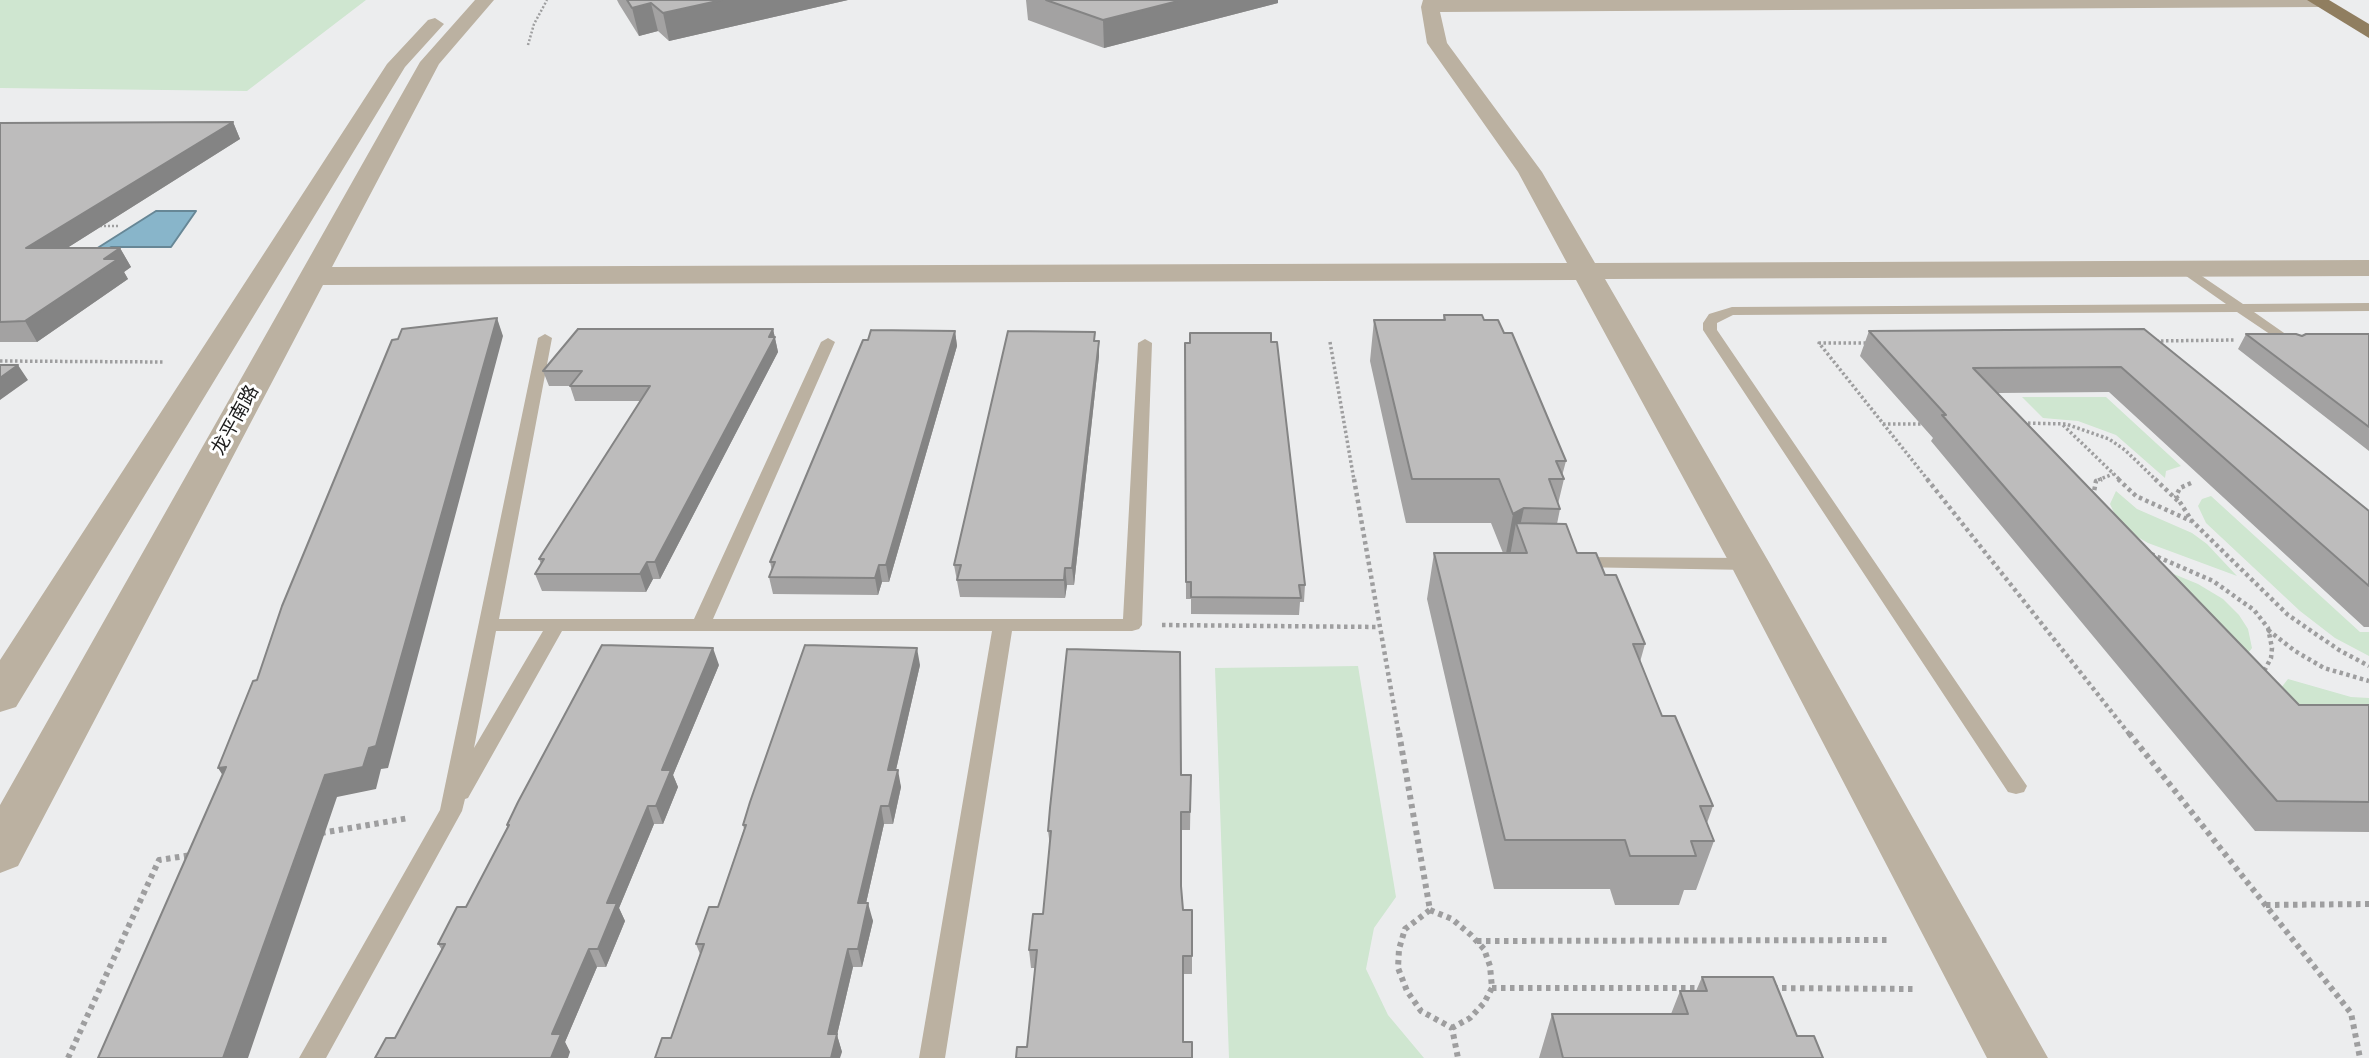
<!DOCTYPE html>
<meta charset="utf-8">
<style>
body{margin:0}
canvas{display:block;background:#ecedee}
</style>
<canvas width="2369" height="1058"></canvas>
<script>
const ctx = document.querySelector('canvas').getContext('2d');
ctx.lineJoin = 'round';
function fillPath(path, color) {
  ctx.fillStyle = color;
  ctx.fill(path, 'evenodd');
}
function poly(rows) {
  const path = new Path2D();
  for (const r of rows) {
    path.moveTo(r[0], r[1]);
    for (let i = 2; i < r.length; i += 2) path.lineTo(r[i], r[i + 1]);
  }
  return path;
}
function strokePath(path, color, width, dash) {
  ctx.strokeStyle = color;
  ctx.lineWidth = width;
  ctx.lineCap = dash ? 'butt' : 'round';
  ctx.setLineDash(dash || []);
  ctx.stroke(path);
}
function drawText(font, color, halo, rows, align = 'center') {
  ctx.font = font + ' "Golos Text","Noto Sans SC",sans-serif';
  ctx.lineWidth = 6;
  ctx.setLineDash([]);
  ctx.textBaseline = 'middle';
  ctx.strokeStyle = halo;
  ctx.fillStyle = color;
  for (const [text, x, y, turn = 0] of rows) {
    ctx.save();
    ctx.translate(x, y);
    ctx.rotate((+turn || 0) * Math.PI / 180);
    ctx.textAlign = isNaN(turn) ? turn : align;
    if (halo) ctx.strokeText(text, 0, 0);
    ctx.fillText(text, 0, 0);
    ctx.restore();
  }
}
const green = poly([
 [0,0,366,0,247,91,0,88],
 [2022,397,2106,397,2181,466,2166,471,2165,478,2116,435,2078,421,2043,418],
 [2116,491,2137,509,2192,533,2207,544,2237,576,2148,543,2129,532,2117,519,2110,504],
 [2211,496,2360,632,2369,632,2369,656,2335,638,2300,611,2206,523,2198,506,2202,499],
 [2125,554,2198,584,2223,599,2239,615,2248,629,2252,648,2243,660],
 [1358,666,1396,897,1374,928,1366,969,1388,1015,1424,1058,1229,1058,1215,668],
 [2288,679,2351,697,2369,698,2369,728,2293,728,2277,693]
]);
const water = poly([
 [156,211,196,211,171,247,111,247,69,273,58,273,156,211]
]);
const pathFar3 = poly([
 [528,45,534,24,547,0],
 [96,226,120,226]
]);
const pathFar2 = poly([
 [2156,341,2235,340],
 [1330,342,1354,480],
 [1871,343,1819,343,1928,480],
 [0,361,165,362],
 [2023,423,2066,424,2109,439,2125,450,2156,480],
 [1883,424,1923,424],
 [2063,425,2120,480],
 [2098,480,2113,474]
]);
const pathFar1 = poly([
 [1354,479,1399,735],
 [1927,479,2130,735],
 [2118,479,2136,496,2191,521],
 [2155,479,2178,501],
 [2191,483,2180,488,2176,496,2192,521,2288,615,2339,650,2369,666],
 [2093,497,2096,481,2102,479],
 [2151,554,2213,581,2254,610,2268,628,2272,648,2271,658,2263,673],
 [1162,625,1379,627],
 [2268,630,2295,651,2324,668,2369,681]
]);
const path = poly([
 [1399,733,1430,910,1405,929,1399,949,1398,968,1407,991,1421,1011,1452,1028,1458,1058],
 [2129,733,2351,1013,2360,1058],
 [321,833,409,818],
 [2266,905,2369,904],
 [1430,910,1452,919,1471,935,1484,949,1490,966,1492,988,1484,1003,1470,1018,1452,1028],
 [1477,941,1889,940],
 [1492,988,1702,988],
 [1773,988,1913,989],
 [68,1058,159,860,192,855]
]);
const service = poly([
 [2184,264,2243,304,2369,303,2369,311,2254,312,2297,342,2299,345,2292,349,2237,312,1733,315,1717,323,1717,330,2027,786,2024,792,2016,794,2008,792,1703,330,1703,323,1709,314,1732,307,2226,304,2179,271,2178,268,2184,264],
 [545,334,552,338,499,619,694,619,821,342,828,338,835,342,713,619,1123,619,1138,343,1145,339,1152,343,1142,625,1139,629,1132,631,1012,631,945,1058,919,1058,992,631,562,631,468,798,465,799,462,811,326,1058,299,1058,440,810,538,338,545,334],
 [496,631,543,631,474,748,496,631],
 [1579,557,1750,558,1759,564,1750,570,1573,567,1570,563,1573,559,1579,557]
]);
const tertiary = poly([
 [475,0,494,0,439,64,332,267,1567,263,1518,172,1427,43,1421,7,1423,0,2326,0,2325,6,2319,7,1440,12,1447,43,1542,172,1595,263,2369,260,2369,276,1605,279,1770,564,2048,1058,1987,1058,1730,564,1576,280,323,285,18,866,0,873,0,805,420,62,475,0],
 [435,18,444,24,405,67,16,707,0,712,0,660,387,64,428,20,435,18]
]);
const primary = poly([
 [2307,0,2329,0,2369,24,2369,38,2307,0]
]);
const wall = poly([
 [617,0,848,0,669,41,658,31,639,36,619,4],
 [1026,0,1278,0,1278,3,1104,48,1028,20],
 [233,122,240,139,67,248,120,248,131,267,124,272,128,279,37,342,0,342,0,123],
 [1444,315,1484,320,1504,333,1566,461,1562,476,1564,479,1558,504,1560,509,1557,524,1577,553,1605,575,1645,644,1640,662,1662,716,1713,806,1707,823,1714,841,1696,890,1684,890,1679,905,1615,905,1610,889,1494,889,1427,599,1434,553,1503,553,1491,523,1406,523,1370,361,1374,320,1443,320],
 [773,329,778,352,660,579,653,579,646,592,542,591,535,574,541,564,539,559,640,401,575,401,570,386,549,386,543,371],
 [2144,329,2369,511,2369,627,2364,627,2109,392,1998,393,2299,705,2369,705,2369,832,2255,831,1931,441,1933,438,1860,356,1869,331],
 [955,331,957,346,889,582,882,582,878,595,773,594,769,577,772,571,770,562],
 [1095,332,1095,341,1099,341,1099,356,1074,585,1067,585,1065,598,960,597,954,565],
 [2246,334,2302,336,2369,334,2369,451,2238,349],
 [1185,343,1190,343,1305,585,1304,602,1300,602,1299,615,1191,614,1191,599,1186,599],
 [719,665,673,775,678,787,663,824,654,824,619,908,625,921,606,967,597,967,565,1042,570,1052,395,1038,442,950,438,944,466,907,508,828,507,825],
 [920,665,896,770,901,787,893,824,884,824,866,903,873,921,862,967,853,967,837,1035,842,1052,671,1038,700,954,696,944,718,907,744,829,743,825],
 [1181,775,1191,775,1190,830,1181,830,1181,888,1183,910,1192,910,1192,974,1183,974,1027,1047,1035,968,1031,968,1029,950,1043,914,1050,846,1048,831],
 [1702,977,1797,1036,1823,1058,1539,1058,1552,1014,1671,1014,1680,991,1696,991]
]);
const shadedWall = poly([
 [722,0,848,0,669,41,663,13],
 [1182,0,1278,0,1278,3,1104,48,1103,20],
 [651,3,658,31,639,36,632,8],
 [233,122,240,139,37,267,26,248],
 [120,248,131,267,124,272,128,279,37,342,25,321,104,259],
 [497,318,503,336,388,768,381,769,376,789,337,797,248,1058,223,1058,325,775],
 [773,329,778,352,660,579,655,562],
 [955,331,957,346,889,582,886,565],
 [1099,341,1099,356,1074,585,1072,568],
 [18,365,28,380,0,400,0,378],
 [1524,508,1519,531,1516,523,1510,556,1505,559,1513,514],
 [647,562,653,579,646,592,640,574],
 [879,565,882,582,878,595,875,578],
 [1065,568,1067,585,1065,598,1064,580],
 [713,648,719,665,673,775,678,787,663,824,656,806,662,770],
 [917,648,920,665,892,787,888,770],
 [226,767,232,790,218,768],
 [898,770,901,787,893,824,889,806],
 [648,806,654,824,619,908,625,921,606,967,598,949,607,903],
 [881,806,884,824,862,921,858,903],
 [868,903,873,921,862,967,858,949],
 [589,949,597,967,565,1042,570,1052,568,1058,551,1058,552,1034],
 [848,949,853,967,837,1035,842,1052,840,1058,831,1058,828,1034]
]);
const building = poly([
 [627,0,722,0,663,13,651,3,632,8,627,0],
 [1046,0,1182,0,1103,20,1046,0],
 [233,122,26,248,120,248,104,259,118,259,25,321,0,322,0,123,233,122],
 [1444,315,1482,315,1484,320,1498,320,1504,333,1512,333,1566,461,1556,461,1564,479,1549,479,1560,509,1524,508,1513,514,1499,479,1412,479,1374,320,1445,320,1444,315],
 [497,318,376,746,369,748,363,767,325,775,223,1058,98,1058,226,767,218,768,253,681,257,680,282,606,392,340,398,339,402,329,497,318],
 [578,329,773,329,769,337,775,337,655,562,647,562,640,574,535,574,544,559,539,559,650,386,570,386,582,371,543,371,578,329],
 [2144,329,2369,511,2369,586,2121,367,1973,368,2299,705,2369,705,2369,802,2277,801,1942,415,1946,415,1869,331,2144,329],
 [871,330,955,331,886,565,879,565,875,578,769,577,775,562,770,562,863,340,868,340,871,330],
 [1008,331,1095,332,1094,341,1099,341,1072,568,1065,568,1064,580,957,580,961,565,954,565,1008,331],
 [1190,333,1271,333,1271,342,1277,342,1305,585,1299,585,1301,598,1191,597,1191,582,1186,582,1185,343,1190,343,1190,333],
 [2246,334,2296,334,2302,336,2306,334,2369,334,2369,427,2246,334],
 [0,365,18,365,0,378,0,365],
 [1516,523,1566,524,1577,553,1596,553,1605,575,1616,575,1645,644,1633,644,1662,716,1675,716,1713,806,1700,806,1714,841,1691,841,1696,856,1630,856,1625,840,1505,840,1434,553,1527,553,1516,523],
 [602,645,713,648,662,770,671,770,656,806,648,806,607,903,617,903,598,949,589,949,552,1034,561,1034,551,1058,375,1058,386,1038,395,1038,445,944,438,944,457,907,466,907,509,825,507,825,518,802,602,645],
 [805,645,917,648,888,770,898,770,889,806,881,806,858,903,868,903,858,949,848,949,828,1034,837,1034,831,1058,655,1058,662,1038,671,1038,704,944,696,944,709,907,718,907,746,825,743,825,750,802,805,645],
 [1067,649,1180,652,1181,775,1191,775,1190,812,1181,812,1181,886,1183,910,1192,910,1192,956,1183,956,1183,1042,1192,1042,1192,1058,1016,1058,1017,1047,1027,1047,1037,950,1029,950,1033,914,1043,914,1051,831,1048,831,1050,808,1067,649],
 [1702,977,1773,977,1797,1036,1814,1036,1823,1058,1563,1058,1552,1014,1688,1014,1680,991,1707,991,1702,977]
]);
const streetNames = [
 ["龙平南路",235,420,-61]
];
fillPath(green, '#cfe6d0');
fillPath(water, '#88b5ca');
strokePath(water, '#678796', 2);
strokePath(pathFar3, '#9e9e9f', 2.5, [2, 2]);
strokePath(pathFar2, '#9e9e9f', 3.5, [2.5, 2.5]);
strokePath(pathFar1, '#9e9e9f', 4.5, [3.5, 3.5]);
strokePath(path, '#9e9e9f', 6, [4.5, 4.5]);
fillPath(service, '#bbb1a1');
fillPath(tertiary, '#bbb1a1');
fillPath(primary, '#907e60');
fillPath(wall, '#a3a2a2');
fillPath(shadedWall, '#848484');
fillPath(building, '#bdbcbc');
strokePath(building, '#848484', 2);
drawText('19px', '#1b1b1b', '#fff', streetNames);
</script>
